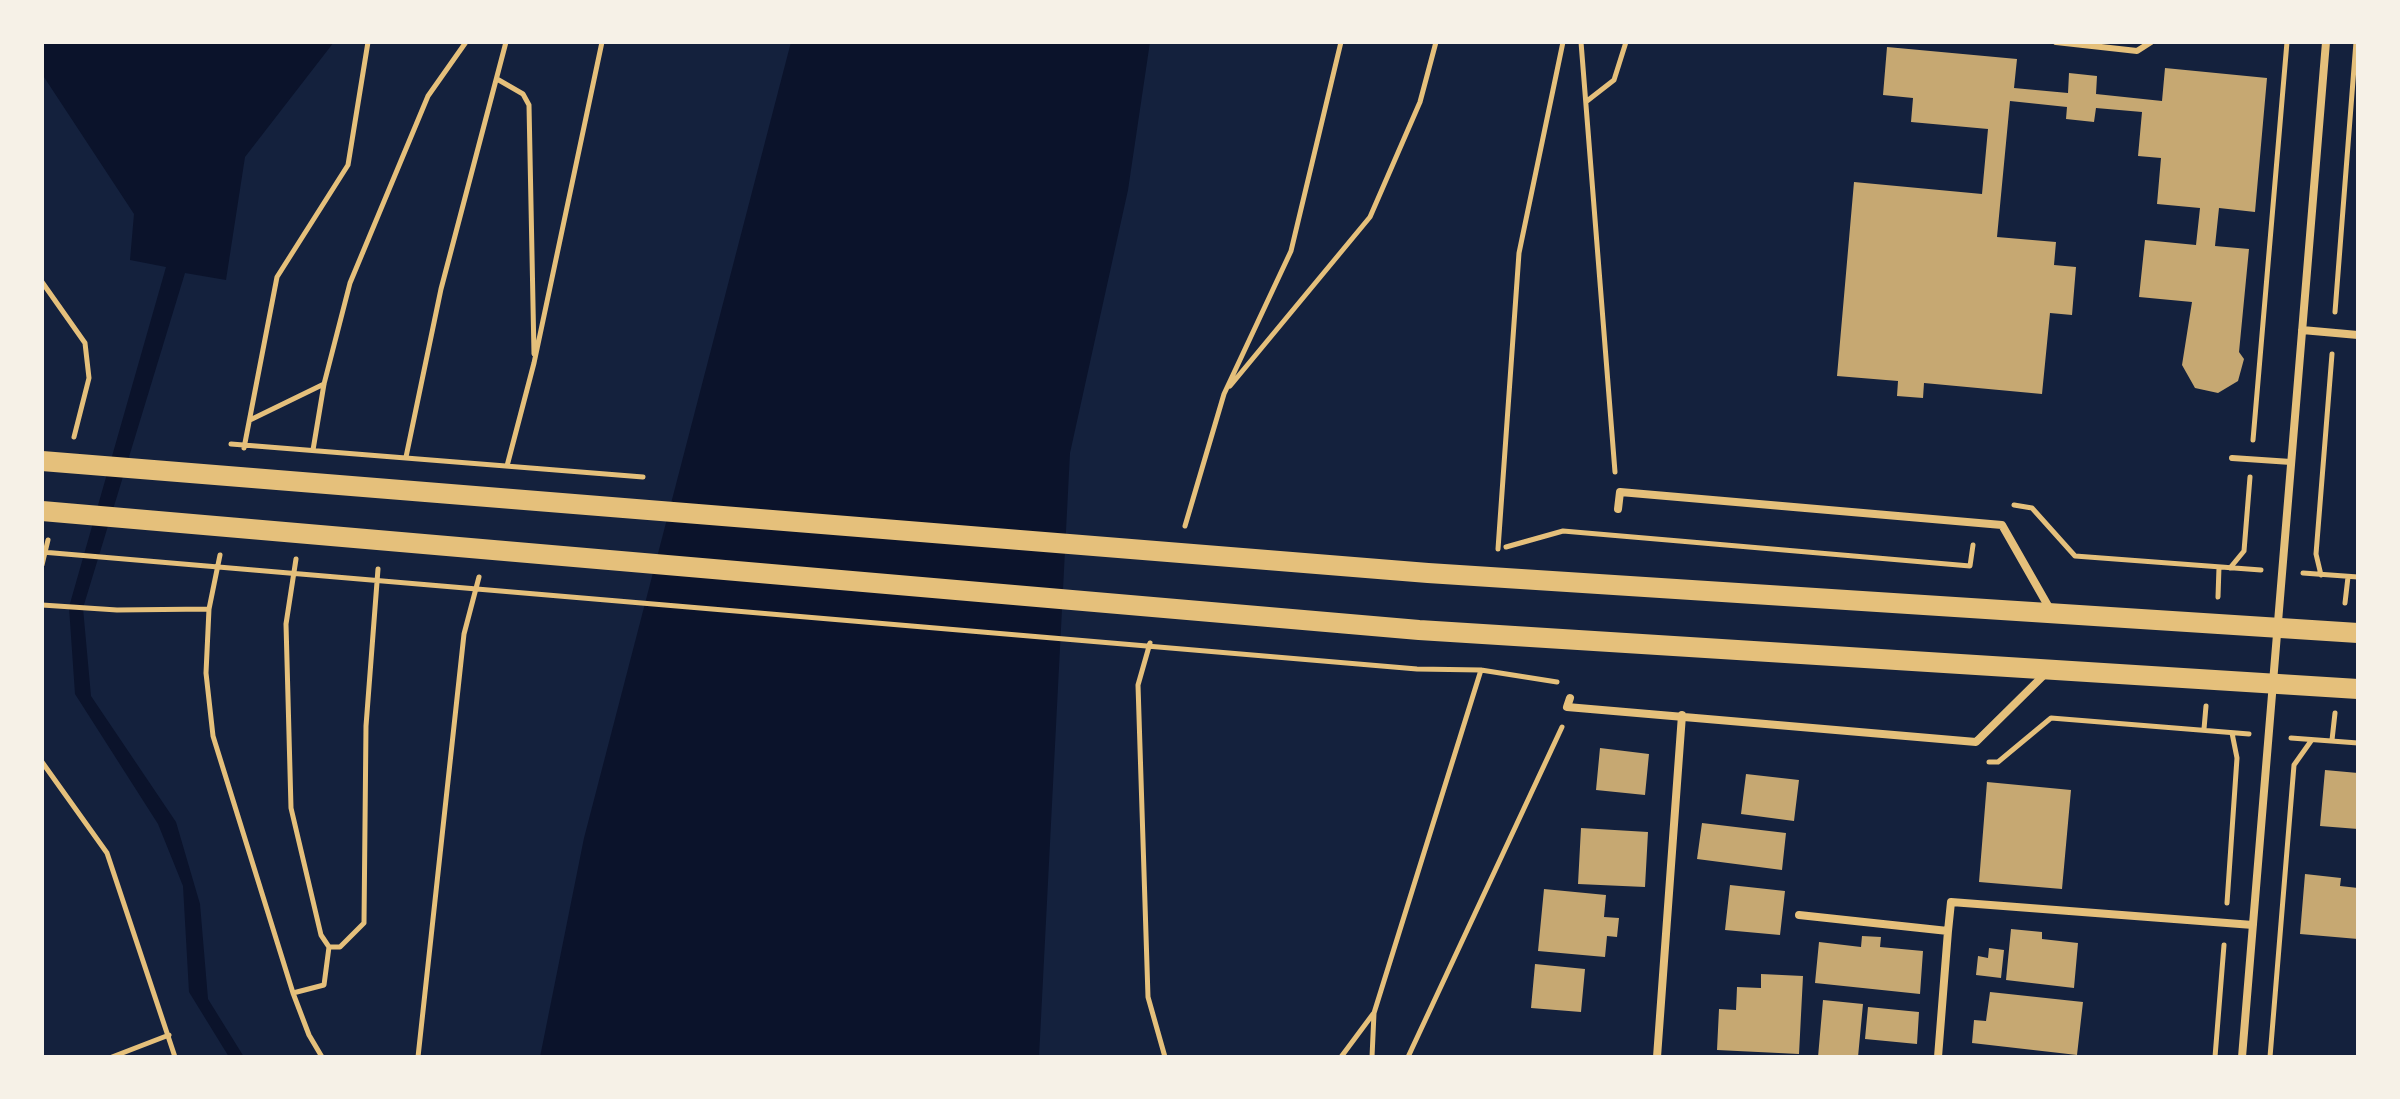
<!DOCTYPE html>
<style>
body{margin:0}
#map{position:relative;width:2400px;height:1099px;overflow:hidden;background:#14213d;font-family:Cabin,sans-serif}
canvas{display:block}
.frame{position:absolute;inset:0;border:44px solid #f6f1e7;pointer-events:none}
</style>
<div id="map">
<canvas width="2400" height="1099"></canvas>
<div class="frame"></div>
</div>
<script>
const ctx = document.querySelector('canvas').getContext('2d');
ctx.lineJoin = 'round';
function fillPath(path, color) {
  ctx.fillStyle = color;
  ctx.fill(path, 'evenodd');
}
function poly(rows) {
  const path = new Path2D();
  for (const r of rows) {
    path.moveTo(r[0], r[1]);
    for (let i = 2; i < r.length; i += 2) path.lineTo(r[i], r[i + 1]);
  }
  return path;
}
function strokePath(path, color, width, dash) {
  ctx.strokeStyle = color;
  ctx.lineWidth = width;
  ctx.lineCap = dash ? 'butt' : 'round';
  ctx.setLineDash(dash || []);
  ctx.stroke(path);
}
const water = poly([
 [42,42,334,42,245,157,226,280,185,273,83,608,91,696,176,822,200,904,208,999,244,1057,229,1057,189,992,183,886,158,824,75,694,69,607,166,267,130,260,134,214,42,74],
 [791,42,1150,42,1128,190,1070,453,1039,1057,540,1057,584,838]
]);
const building = poly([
 [1887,47,2017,59,2014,88,2068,93,2069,73,2097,76,2096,94,2162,101,2165,68,2267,78,2255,212,2219,208,2215,246,2249,249,2239,352,2244,359,2238,381,2218,393,2195,388,2182,365,2192,302,2139,297,2145,240,2196,245,2200,208,2157,204,2161,158,2138,156,2142,112,2096,108,2094,122,2066,119,2067,107,2010,101,1997,237,2056,242,2054,265,2076,267,2072,315,2050,313,2042,394,1924,383,1923,398,1897,396,1898,381,1837,376,1854,182,1982,194,1988,129,1911,122,1913,98,1883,95],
 [1600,748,1649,754,1645,795,1596,790],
 [2325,770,2358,773,2358,829,2320,826],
 [1746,774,1799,780,1794,821,1741,814],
 [1987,782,2071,790,2062,889,1979,882],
 [1702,823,1786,833,1782,870,1697,859],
 [1581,828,1648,832,1645,887,1578,884],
 [2305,874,2341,878,2340,886,2358,888,2358,939,2300,934],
 [1730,885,1785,891,1780,935,1725,930],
 [1544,889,1606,895,1604,917,1619,918,1617,937,1607,936,1605,957,1538,951],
 [2011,929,2042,932,2042,939,2078,943,2074,988,2006,980],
 [1862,936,1881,937,1880,947,1923,951,1920,994,1815,983,1819,942,1861,947],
 [1989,948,2004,950,2001,978,1976,975,1978,956,1988,958],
 [1535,964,1585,969,1581,1012,1531,1008],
 [1761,974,1803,976,1799,1054,1717,1050,1719,1009,1736,1010,1737,987,1761,988],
 [1990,992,2083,1002,2077,1055,1972,1043,1974,1020,1986,1021],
 [1823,1000,1863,1004,1858,1057,1818,1057],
 [1868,1007,1919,1012,1917,1044,1865,1039]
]);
const path = poly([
 [1581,42,1615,472],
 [497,79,523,94,529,105,534,354],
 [1587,101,1614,80,1626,42],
 [42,282,85,343,89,378,74,437],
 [2335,312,2356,42],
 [1230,386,1370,217,1420,102,1436,42],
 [250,420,324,384],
 [2253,440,2287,42],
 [231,444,643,477],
 [244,448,277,277,348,165,368,42],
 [313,450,324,384,350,283,428,96,466,42],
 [406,457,441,289,506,42],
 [507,466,534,363,602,42],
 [2014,505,2032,508,2075,556,2261,570],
 [1185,526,1224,394,1291,251,1341,42],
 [1506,547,1563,531,1970,566,1973,545],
 [1498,549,1519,253,1563,42],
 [42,552,1417,669,1481,670,1557,682],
 [220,555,209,609,206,673,213,736,293,993,309,1035,322,1057],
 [296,559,286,624,291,808,321,935,329,947,340,947,364,923,366,726,378,569],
 [42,565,48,540],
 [2230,568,2244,551,2250,477],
 [2303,573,2358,577],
 [2321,575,2316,554,2332,354],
 [2218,597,2219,567],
 [2345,603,2348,577],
 [42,605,117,610,209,609],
 [1150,643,1138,685,1148,997,1165,1057],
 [2204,729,2206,706],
 [2291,738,2358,743],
 [2332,740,2335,713],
 [42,762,107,853,175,1057],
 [1989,762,1998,762,2051,718,2249,734],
 [2227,903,2237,758,2232,733],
 [293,993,324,985,329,947],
 [112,1057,169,1035],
 [418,1057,464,634,479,577],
 [1341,1057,1373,1014],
 [1372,1057,1374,1013,1481,670],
 [1408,1057,1562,727],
 [2215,1057,2224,945],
 [2270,1057,2294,765,2311,741]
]);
const service = poly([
 [2056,42,2137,51,2151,42],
 [2232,458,2291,462]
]);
const minor = poly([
 [2302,330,2358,335],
 [1618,509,1620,492,2002,525,2051,611],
 [1570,698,1567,707,1976,742,2047,672],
 [1799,915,1948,931,1938,1057],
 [1948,931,1951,902,2253,925],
 [1657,1057,1682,715],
 [2242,1057,2326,42]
]);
const primary = poly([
 [42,461,1428,573,2358,633],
 [42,511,1419,630,2358,689]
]);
fillPath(water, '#0b132b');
fillPath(building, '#c6a872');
strokePath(path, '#e5c07b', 5);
strokePath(service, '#e5c07b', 6);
strokePath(minor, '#e5c07b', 8);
strokePath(primary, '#e5c07b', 20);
</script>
